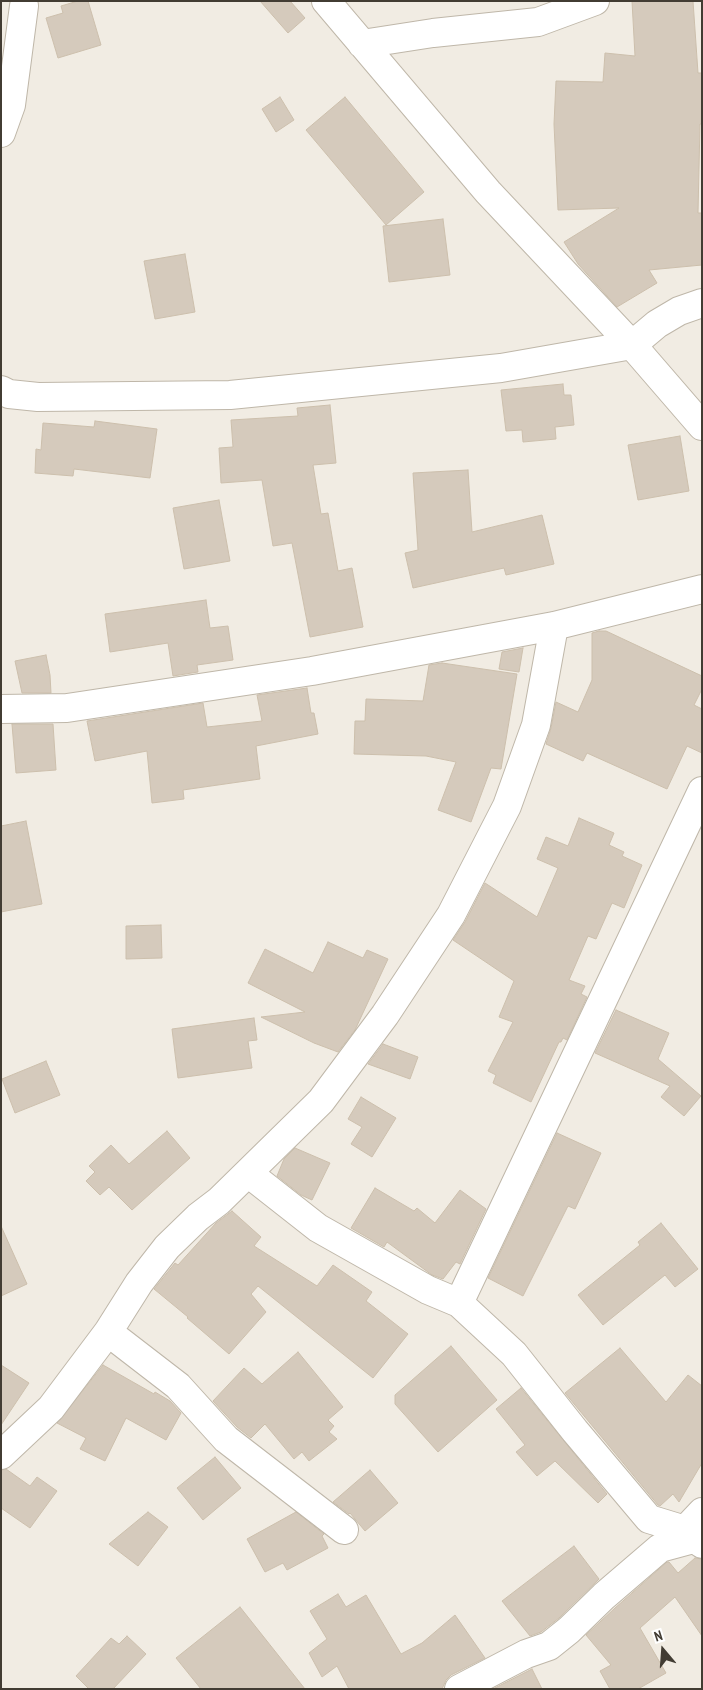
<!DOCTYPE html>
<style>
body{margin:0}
#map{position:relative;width:703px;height:1690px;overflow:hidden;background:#f1ece3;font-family:"PT Sans Narrow",sans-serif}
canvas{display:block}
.frame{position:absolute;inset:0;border:2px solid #423c33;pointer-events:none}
.north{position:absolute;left:638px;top:1625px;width:50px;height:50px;-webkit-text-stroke:4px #fff;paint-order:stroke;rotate:342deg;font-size:14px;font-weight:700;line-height:20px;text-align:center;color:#423c33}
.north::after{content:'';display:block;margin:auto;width:18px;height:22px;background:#423c33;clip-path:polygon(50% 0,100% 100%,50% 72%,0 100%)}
</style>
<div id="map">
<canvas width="703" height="1690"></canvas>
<div class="frame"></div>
<div class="north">N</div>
</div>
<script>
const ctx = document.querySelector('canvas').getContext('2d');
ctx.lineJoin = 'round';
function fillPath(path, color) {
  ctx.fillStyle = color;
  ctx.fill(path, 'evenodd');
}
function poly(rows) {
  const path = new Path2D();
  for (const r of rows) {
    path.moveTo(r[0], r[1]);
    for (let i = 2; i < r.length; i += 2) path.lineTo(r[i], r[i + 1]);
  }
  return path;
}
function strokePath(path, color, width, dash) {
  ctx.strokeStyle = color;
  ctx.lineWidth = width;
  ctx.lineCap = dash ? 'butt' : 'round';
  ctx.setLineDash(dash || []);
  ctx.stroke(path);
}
const building = poly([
 [78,1,88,1,101,45,58,58,46,18,63,13,61,6,78,1],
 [260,1,290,1,305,18,288,33,260,1],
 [632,1,693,1,698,73,702,73,702,124,700,124,698,213,702,213,702,265,649,270,657,283,617,307,578,264,564,242,619,208,558,210,554,124,556,81,603,82,605,53,635,56,632,1],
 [280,97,294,120,276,132,262,109,280,97],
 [345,97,424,192,386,225,306,130,345,97],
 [443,219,450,275,389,282,383,226,443,219],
 [185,254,195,312,155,319,144,261,185,254],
 [563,384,564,395,571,395,574,425,555,427,556,439,523,442,522,430,506,431,501,390,563,384],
 [330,405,336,463,313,465,321,514,328,513,338,571,352,568,363,627,310,637,292,543,273,546,262,480,221,483,219,448,233,447,231,420,298,416,297,408,330,405],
 [95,421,157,429,150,478,74,469,73,476,35,473,36,449,41,450,43,423,94,427,95,421],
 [680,436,689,491,638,500,628,445,680,436],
 [468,470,472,532,542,515,554,564,506,575,504,568,413,588,405,553,418,550,413,473,468,470],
 [219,500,230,561,184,569,173,508,219,500],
 [206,600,210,628,228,626,233,660,197,665,198,672,173,676,168,643,110,652,105,614,206,600],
 [599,631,606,631,702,676,702,689,694,705,702,709,702,753,687,746,667,789,587,753,583,761,546,744,551,728,556,702,578,712,592,680,592,633,599,631],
 [523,648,519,672,499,669,502,652,523,648],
 [46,655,50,675,51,693,22,693,15,661,46,655],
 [442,663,517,674,501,769,491,768,471,822,438,810,456,762,426,756,354,754,355,721,365,721,366,699,423,701,429,665,442,663],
 [307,688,311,713,314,713,318,734,256,746,260,779,183,790,184,799,152,803,147,751,95,761,87,721,203,703,207,727,262,721,257,695,307,688],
 [12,724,53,724,56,770,16,773,12,724],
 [579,818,614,833,609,845,624,852,622,856,642,865,624,908,612,903,596,939,588,936,569,980,585,986,581,994,587,997,567,1040,563,1038,561,1042,559,1042,531,1102,493,1083,496,1075,488,1071,513,1022,499,1017,514,981,453,940,465,922,485,883,537,917,558,868,537,859,546,837,568,846,579,818],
 [26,821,42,904,1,912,1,826,26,821],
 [161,925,162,958,126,959,126,926,161,925],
 [328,942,363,958,367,950,388,959,355,1030,338,1052,314,1043,261,1017,305,1012,248,983,265,949,313,973,328,942],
 [616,1010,669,1033,658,1059,701,1096,684,1116,661,1097,670,1086,595,1053,616,1010],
 [254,1018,257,1040,248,1041,252,1068,178,1078,172,1029,254,1018],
 [383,1044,418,1057,410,1079,368,1064,383,1044],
 [46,1061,60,1095,15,1113,2,1079,46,1061],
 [361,1097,396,1118,372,1157,351,1144,362,1127,348,1119,361,1097],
 [167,1131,190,1158,132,1210,109,1187,100,1195,86,1181,95,1172,89,1166,111,1145,129,1164,167,1131],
 [557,1133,601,1153,575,1209,568,1206,523,1296,488,1278,557,1133],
 [295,1148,330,1163,312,1200,301,1195,277,1176,284,1159,295,1148],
 [375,1188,414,1211,417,1208,435,1223,460,1190,486,1209,460,1264,456,1262,443,1279,432,1275,387,1242,384,1247,351,1228,375,1188],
 [232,1211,261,1237,254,1246,317,1286,333,1265,372,1292,366,1301,408,1334,373,1378,258,1286,251,1294,266,1312,229,1354,187,1318,188,1317,154,1289,175,1263,178,1265,216,1223,232,1211],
 [661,1223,698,1269,675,1287,665,1275,603,1325,578,1295,640,1245,638,1242,661,1223],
 [1,1226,27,1284,1,1296,1,1226],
 [451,1346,497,1400,438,1452,395,1404,395,1395,451,1346],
 [620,1348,666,1402,688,1375,702,1386,702,1463,679,1502,673,1494,660,1506,658,1505,565,1393,620,1348],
 [298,1352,343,1407,328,1420,334,1426,329,1432,337,1439,309,1461,302,1452,294,1459,265,1424,251,1438,237,1427,213,1401,244,1368,262,1384,298,1352],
 [1,1365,29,1383,1,1425,1,1365],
 [103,1365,154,1394,155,1392,170,1401,181,1413,166,1440,126,1418,105,1461,80,1449,86,1438,57,1423,103,1365],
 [521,1388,607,1494,598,1503,555,1461,537,1476,516,1452,525,1445,496,1409,521,1388],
 [215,1457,241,1488,203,1520,177,1488,215,1457],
 [6,1469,30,1486,37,1477,57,1491,30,1528,1,1508,1,1470,6,1469],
 [370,1470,398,1503,365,1531,350,1513,349,1514,333,1502,370,1470],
 [148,1512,168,1527,138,1566,109,1544,148,1512],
 [296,1512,324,1534,322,1536,328,1548,287,1570,283,1563,265,1572,247,1539,296,1512],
 [574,1546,599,1579,559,1618,541,1632,530,1636,502,1601,574,1546],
 [695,1558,702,1559,702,1636,675,1597,640,1628,666,1673,638,1689,610,1689,600,1671,611,1665,586,1635,615,1608,667,1562,669,1562,678,1573,695,1558],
 [338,1594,346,1607,366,1595,401,1654,422,1643,455,1615,485,1658,451,1675,446,1680,442,1689,349,1689,337,1666,322,1677,309,1653,327,1639,310,1611,338,1594],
 [240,1607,305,1689,201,1689,176,1658,240,1607],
 [127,1636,146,1654,113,1689,89,1689,76,1676,111,1638,119,1644,127,1636],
 [532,1669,542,1689,493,1689,532,1669]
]);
const minor = poly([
 [326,1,488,192,632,345,702,426],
 [362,44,433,33,538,22,595,1],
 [1,133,11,105,24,6],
 [1,390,9,394,38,397,230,395,501,368,632,345,657,324,679,311,702,303],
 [1,709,67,708,312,671,554,626,702,589],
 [248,1173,318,1228,428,1290,459,1303,514,1354,575,1431,649,1519,685,1530,702,1544],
 [459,1303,702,791],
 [108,1332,178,1386,226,1439,344,1530],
 [1,1455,51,1408,108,1332,139,1283,167,1247,198,1217,219,1201,321,1101,385,1015,451,915,507,806,536,725,554,626],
 [685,1530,702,1512],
 [459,1689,526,1654,549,1646,569,1630,604,1596,660,1548,697,1538]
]);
fillPath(building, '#d5cabc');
strokePath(building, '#ccbfac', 1);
strokePath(minor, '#bfb7a9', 30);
strokePath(minor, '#fff', 28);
</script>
